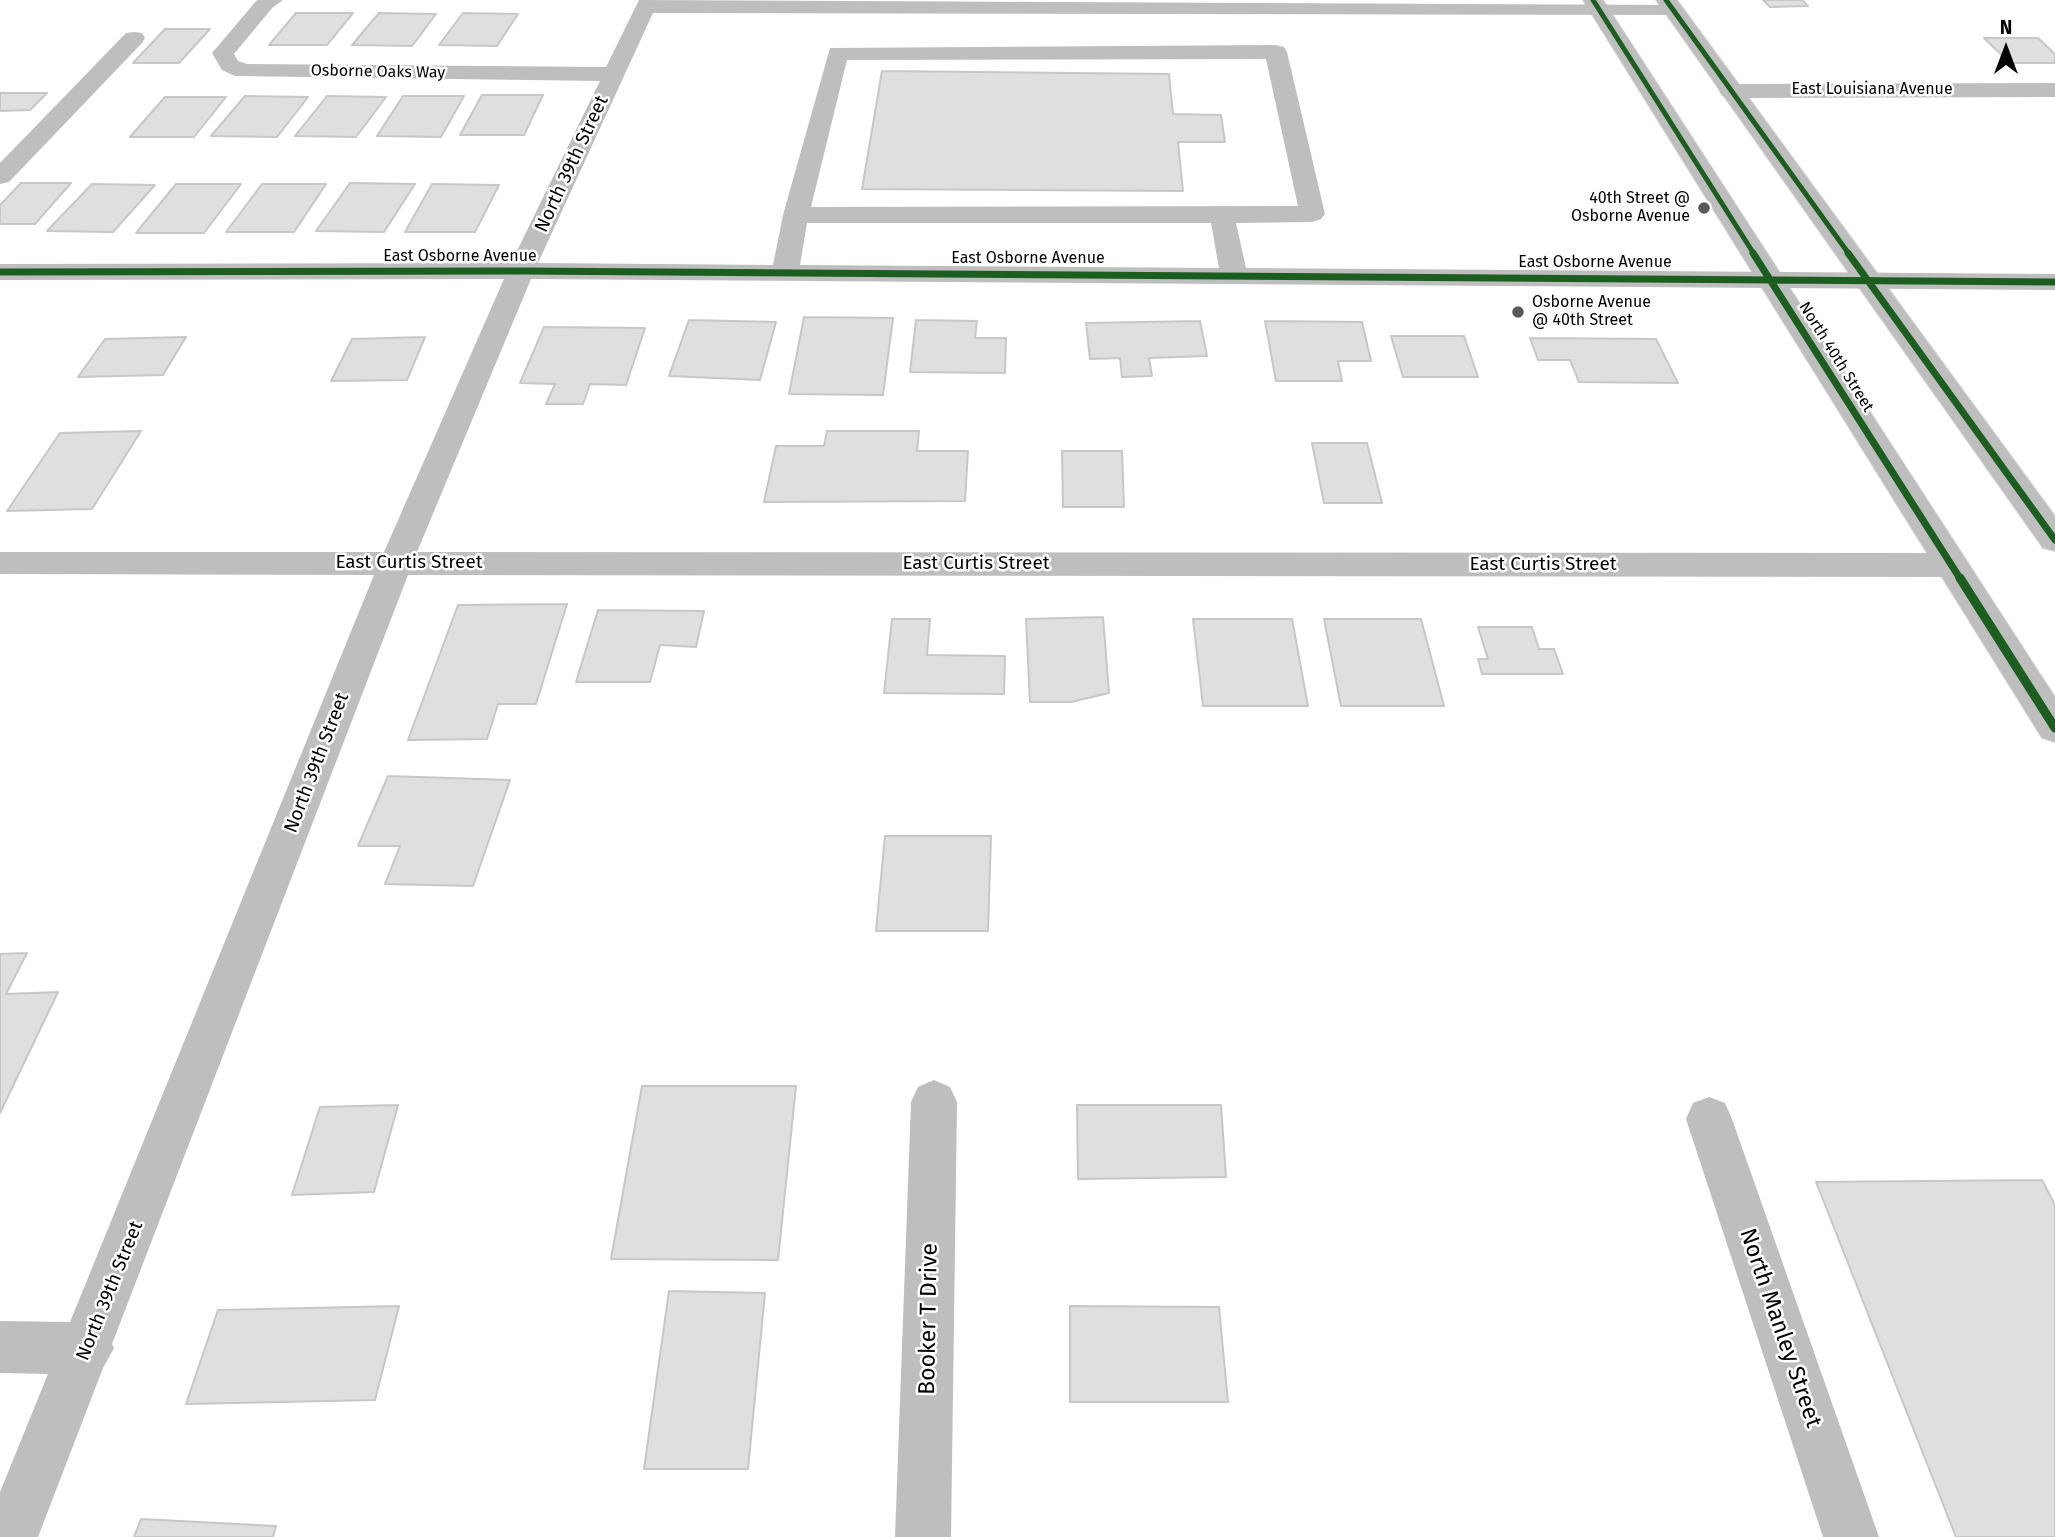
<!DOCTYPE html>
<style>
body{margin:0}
#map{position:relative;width:2055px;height:1537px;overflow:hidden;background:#fff;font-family:"Fira Sans",sans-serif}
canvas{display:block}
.north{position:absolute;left:1971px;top:14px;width:70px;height:70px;-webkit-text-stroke:5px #fff;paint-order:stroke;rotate:0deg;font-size:19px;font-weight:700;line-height:28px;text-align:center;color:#000}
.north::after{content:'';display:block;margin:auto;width:24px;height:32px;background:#000;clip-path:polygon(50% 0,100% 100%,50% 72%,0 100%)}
</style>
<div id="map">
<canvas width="2055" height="1537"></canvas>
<div class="north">N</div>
</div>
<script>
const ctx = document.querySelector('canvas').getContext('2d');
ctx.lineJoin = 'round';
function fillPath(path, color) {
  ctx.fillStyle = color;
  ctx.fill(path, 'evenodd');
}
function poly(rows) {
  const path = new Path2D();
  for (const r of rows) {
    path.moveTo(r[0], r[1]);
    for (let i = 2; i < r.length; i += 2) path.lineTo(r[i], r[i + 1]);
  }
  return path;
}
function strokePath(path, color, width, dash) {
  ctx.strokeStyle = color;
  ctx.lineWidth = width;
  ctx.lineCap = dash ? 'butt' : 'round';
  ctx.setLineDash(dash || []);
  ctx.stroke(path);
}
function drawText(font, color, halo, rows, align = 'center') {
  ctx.font = font + ' "Fira Sans",sans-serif';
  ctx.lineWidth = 5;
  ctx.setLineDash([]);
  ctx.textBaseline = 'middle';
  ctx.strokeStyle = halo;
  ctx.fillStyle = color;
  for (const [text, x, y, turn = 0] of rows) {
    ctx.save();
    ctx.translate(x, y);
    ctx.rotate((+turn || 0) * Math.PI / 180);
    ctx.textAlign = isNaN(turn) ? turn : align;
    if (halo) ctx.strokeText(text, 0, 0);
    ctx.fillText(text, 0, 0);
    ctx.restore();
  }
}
const building = poly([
 [1763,0,1802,0,1808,6,1770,7,1763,0],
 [296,13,353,13,327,45,269,45,296,13],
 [379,13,436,14,412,46,352,45,379,13],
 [463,13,518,14,497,46,439,45,463,13],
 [165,29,210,29,179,63,133,63,165,29],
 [1984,38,2038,38,2055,54,2055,63,2010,63,1984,38],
 [882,71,1169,74,1173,114,1221,115,1225,142,1178,142,1183,191,862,189,882,71],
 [0,93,47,93,30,110,0,111,0,93],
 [482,95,543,95,524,135,460,135,482,95],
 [245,96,308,97,277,137,211,136,245,96],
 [327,96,386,97,356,137,295,136,327,96],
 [403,96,464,96,441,137,377,136,403,96],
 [165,97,226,97,194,137,130,137,165,97],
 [21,183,71,183,35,224,0,224,0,205,21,183],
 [350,183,415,184,384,232,316,231,350,183],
 [92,184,155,185,113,232,47,231,92,184],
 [176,184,241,184,204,233,136,233,176,184],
 [262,184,326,184,294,232,226,232,262,184],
 [432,184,499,185,475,232,405,232,432,184],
 [804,317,893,318,883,395,789,394,804,317],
 [689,320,776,322,760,380,669,376,689,320],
 [916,320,977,321,975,338,1006,338,1005,373,910,372,916,320],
 [1200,321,1207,356,1149,358,1152,376,1122,377,1120,358,1090,359,1086,323,1200,321],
 [1265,321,1362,322,1371,361,1338,361,1342,381,1276,381,1265,321],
 [544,327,645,328,626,385,590,384,583,404,546,404,555,384,520,383,544,327],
 [1391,336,1464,336,1478,377,1403,377,1391,336],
 [186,337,163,375,78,377,105,339,186,337],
 [425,337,407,380,331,381,352,339,425,337],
 [1530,338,1656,339,1678,383,1579,382,1570,360,1538,360,1530,338],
 [141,431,92,509,7,511,60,433,141,431],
 [827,431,919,431,917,451,968,451,965,501,764,502,776,446,824,446,827,431],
 [1312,443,1367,443,1382,503,1324,503,1312,443],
 [1062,451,1122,451,1124,507,1063,507,1062,451],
 [567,604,536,704,498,704,487,739,408,740,458,605,567,604],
 [598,610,704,611,696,647,660,645,650,682,576,682,598,610],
 [1103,617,1109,693,1071,702,1030,702,1026,619,1103,617],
 [892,619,930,619,927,655,1005,656,1004,694,884,693,892,619],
 [1193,619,1292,619,1308,706,1203,706,1193,619],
 [1324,619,1421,619,1444,706,1341,706,1324,619],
 [1478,627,1532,627,1539,649,1554,649,1563,674,1482,674,1478,659,1488,659,1478,627],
 [388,776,510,780,473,886,385,884,400,846,358,846,388,776],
 [885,836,991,836,988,931,876,931,885,836],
 [27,953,6,994,58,992,0,1113,0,954,27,953],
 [642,1086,796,1086,778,1260,611,1259,642,1086],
 [398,1105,374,1192,292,1195,320,1107,398,1105],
 [1077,1105,1221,1105,1226,1177,1078,1179,1077,1105],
 [2042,1180,2055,1205,2055,1537,1956,1537,1816,1182,2042,1180],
 [669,1291,765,1293,748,1469,644,1469,669,1291],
 [399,1306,375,1400,186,1404,218,1310,399,1306],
 [1070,1306,1219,1307,1228,1402,1070,1402,1070,1306],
 [141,1519,276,1526,273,1537,134,1537,141,1519]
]);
const minor = poly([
 [257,0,283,0,273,7,234,54,238,61,247,64,606,67,639,0,1674,5,1681,7,1684,11,1681,15,653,13,538,263,773,265,783,215,830,48,1276,45,1284,47,1287,52,1325,214,1321,219,1312,222,1236,223,1246,268,2055,274,2055,290,531,279,417,552,1951,553,1963,557,1968,565,1963,573,1951,577,408,575,112,1344,114,1348,103,1368,38,1537,0,1537,0,1492,48,1374,0,1373,0,1321,70,1322,374,575,0,574,0,552,384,552,504,279,0,280,0,264,511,263,600,81,235,76,222,70,212,53,257,0],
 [1266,59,1298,206,811,207,847,60,1266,59],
 [807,223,1211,223,1219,268,800,265,807,223],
 [134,32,142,33,145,38,142,43,9,182,0,184,0,163,126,33,134,32],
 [2055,83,2055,97,1730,98,1722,96,1719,91,1722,86,1730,84,2055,83],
 [934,1080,950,1087,957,1102,951,1537,895,1537,911,1102,918,1087,934,1080],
 [1709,1097,1725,1103,1732,1119,1879,1537,1823,1537,1686,1119,1693,1103,1709,1097]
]);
const major = poly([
 [1583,0,1603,0,2055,697,2055,742,2042,738,1583,0],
 [1656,0,1677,0,2055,516,2055,551,2043,548,1656,0]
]);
const cyclewayFar2 = poly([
 [1593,0,1754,254],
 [1666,0,1849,254]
]);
const cyclewayFar1 = poly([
 [1753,253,1961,580],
 [1848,253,2055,540],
 [0,272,521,271,2055,282]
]);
const cycleway = poly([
 [1960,578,2055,728]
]);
const markers = [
 [1704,208,7,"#595959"],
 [1518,312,7,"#595959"]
];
const farStreetnames = [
 ["Osborne Oaks Way",378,72,1],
 ["East Louisiana Avenue",1872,90],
 ["East Osborne Avenue",460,257],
 ["East Osborne Avenue",1028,259],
 ["East Osborne Avenue",1595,263],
 ["North 40th Street",1836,357,58]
];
const farPoinames = [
 ["40th Street @",1690,199],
 ["Osborne Avenue",1690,217],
 ["Osborne Avenue",1532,303,"left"],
 ["@ 40th Street",1532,321,"left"]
];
const streetNames = [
 ["North 39th Street",572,164,-65],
 ["East Curtis Street",409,563],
 ["East Curtis Street",976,564],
 ["East Curtis Street",1543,565],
 ["North 39th Street",317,763,-69],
 ["North 39th Street",110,1291,-68]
];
const nearStreetnames = [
 ["Booker T Drive",929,1319,-89],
 ["North Manley Street",1780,1328,71]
];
fillPath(building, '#dfdfdf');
strokePath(building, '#c7c7c7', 2);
strokePath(major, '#dbdbdb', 2);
fillPath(minor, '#bebebe');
fillPath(major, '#bebebe');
strokePath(cyclewayFar2, '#1b5e20', 5);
strokePath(cyclewayFar1, '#1b5e20', 7);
strokePath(cycleway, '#1b5e20', 9);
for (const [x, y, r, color] of markers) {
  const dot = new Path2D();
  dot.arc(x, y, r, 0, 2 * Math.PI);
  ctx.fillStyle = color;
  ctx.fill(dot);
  strokePath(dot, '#fff', 2.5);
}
drawText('16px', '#000', '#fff', farStreetnames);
drawText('16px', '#000', '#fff', farPoinames, 'right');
drawText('19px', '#000', '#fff', streetNames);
drawText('23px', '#000', '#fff', nearStreetnames);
</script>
